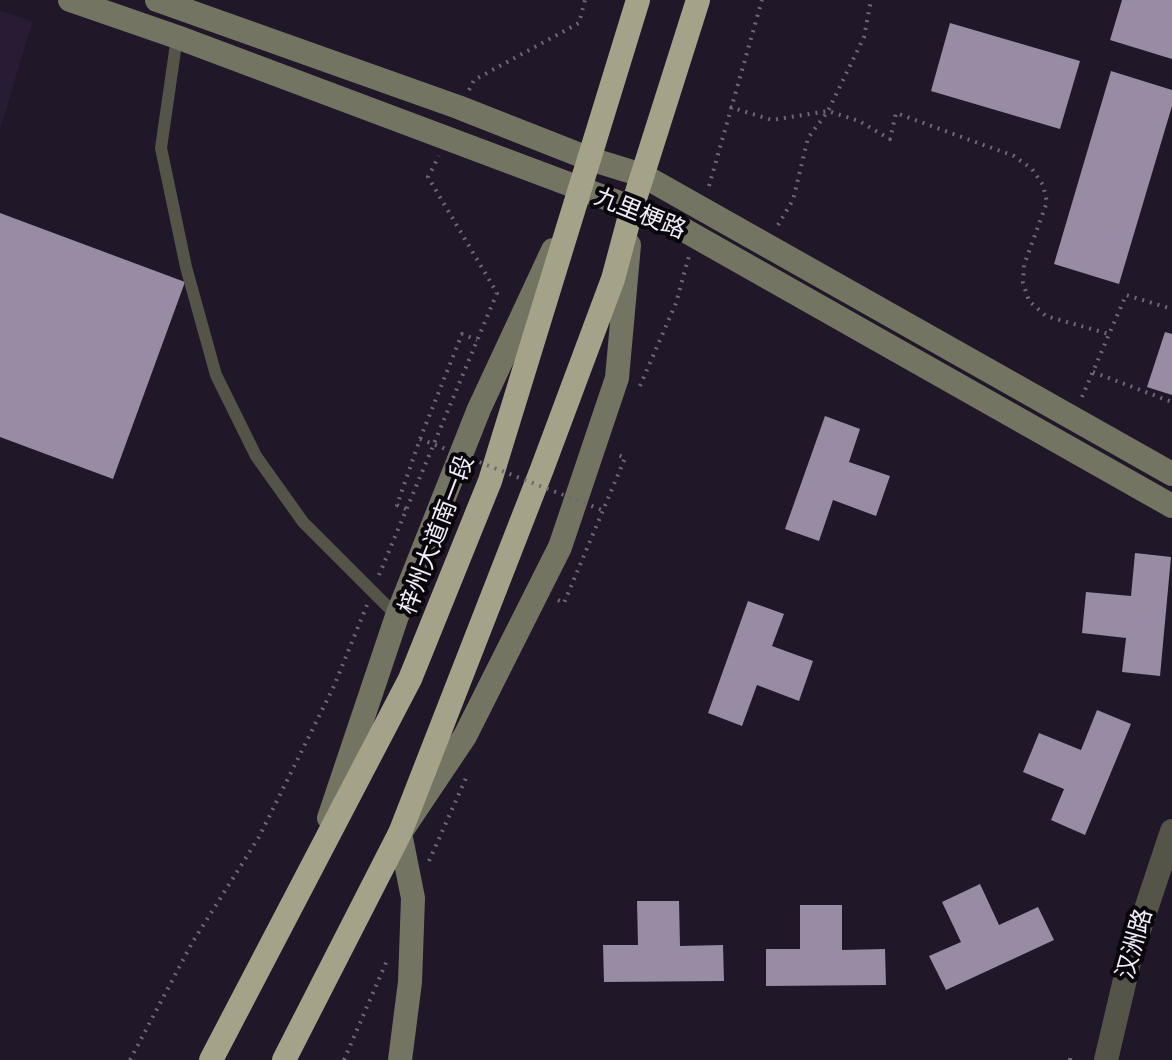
<!DOCTYPE html>
<meta charset="utf-8">
<style>
body{margin:0}
canvas{display:block;background:#201729}
</style>
<canvas width="1172" height="1060"></canvas>
<script>
const ctx = document.querySelector('canvas').getContext('2d');
ctx.lineJoin = 'round';
function fillPath(path, color) {
  ctx.fillStyle = color;
  ctx.fill(path, 'evenodd');
}
function poly(rows) {
  const path = new Path2D();
  for (const r of rows) {
    path.moveTo(r[0], r[1]);
    for (let i = 2; i < r.length; i += 2) path.lineTo(r[i], r[i + 1]);
  }
  return path;
}
function strokePath(path, color, width, dash) {
  ctx.strokeStyle = color;
  ctx.lineWidth = width;
  ctx.lineCap = dash ? 'butt' : 'round';
  ctx.setLineDash(dash || []);
  ctx.stroke(path);
}
function drawText(font, color, halo, rows, align = 'center') {
  ctx.font = font + ' Literata,"Noto Sans SC",serif';
  ctx.lineWidth = 8;
  ctx.setLineDash([]);
  ctx.textBaseline = 'middle';
  ctx.strokeStyle = halo;
  ctx.fillStyle = color;
  for (const [text, x, y, turn = 0] of rows) {
    ctx.save();
    ctx.translate(x, y);
    ctx.rotate((+turn || 0) * Math.PI / 180);
    ctx.textAlign = isNaN(turn) ? turn : align;
    if (halo) ctx.strokeText(text, 0, 0);
    ctx.fillText(text, 0, 0);
    ctx.restore();
  }
}
const built = poly([
 [0,10,32,22,0,130]
]);
const building = poly([
 [1122,0,1172,0,1172,59,1110,40],
 [950,23,1080,61,1060,129,931,91],
 [1111,71,1172,90,1172,106,1119,284,1054,264],
 [0,213,185,282,113,479,0,437],
 [1165,332,1172,334,1172,395,1147,387],
 [825,416,860,429,849,462,890,476,876,516,833,500,819,541,785,529],
 [1135,553,1171,557,1160,676,1122,672,1126,638,1082,633,1086,592,1131,596],
 [748,601,784,614,772,646,813,661,799,701,757,685,742,726,708,713],
 [1097,710,1131,724,1085,835,1051,820,1064,789,1023,772,1039,733,1081,750],
 [980,884,999,925,1038,907,1054,940,946,990,929,956,961,942,942,902],
 [637,901,679,901,680,946,723,945,724,981,604,982,603,945,638,945],
 [800,905,842,905,842,950,885,949,886,985,766,986,766,949,800,949]
]);
const path = poly([
 [469,90,474,80,579,23,585,0],
 [730,107,772,120,828,111,859,121,890,139,896,113,1014,156,1032,169,1043,185,1047,202,1024,265,1023,283,1029,301,1046,316,1109,334],
 [709,186,762,0],
 [778,225,793,200,808,138,828,111,864,37,871,0],
 [1093,372,1172,402],
 [640,386,676,303,689,256],
 [1082,397,1126,295,1172,309],
 [406,509,397,505,420,439,462,334,477,340],
 [379,575,497,293,428,177,439,156],
 [558,600,564,603,625,458,614,453],
 [429,861,466,778],
 [130,1060,192,943,259,837,334,686,367,605],
 [344,1060,388,958],
 [1070,1060,1071,1054]
]);
const lane = poly([
 [177,37,161,148,186,267,216,375,256,456,303,522,397,616]
]);
const street = poly([
 [1106,1060,1131,954,1172,831]
]);
const secondary = poly([
 [70,0,177,37,670,222,1172,506],
 [157,0,458,107,590,159,642,175,1172,474],
 [329,818,397,616,479,409,553,250],
 [400,1060,410,982,413,898,400,833,465,736,560,547,617,378,629,245]
]);
const highway = poly([
 [211,1060,410,679,490,481,638,0],
 [284,1060,400,833,542,469,613,279,632,208,698,0]
]);
const pathBridge = poly([
 [420,439,602,510]
]);
const streetNames = [
 ["九里梗路",640,214,22],
 ["梓州大道南一段",437,535,-69],
 ["汉洲路",1135,944,-74]
];
fillPath(built, '#281c34');
fillPath(building, '#978ca3');
strokePath(path, '#6f6777', 4, [2, 6]);
strokePath(lane, '#545449', 12);
strokePath(street, '#545449', 24);
strokePath(secondary, '#747463', 24);
strokePath(highway, '#a4a389', 24);
strokePath(pathBridge, '#6f6777', 4, [2, 6]);
drawText('24px', '#f2ecf9', '#08050b', streetNames);
</script>
